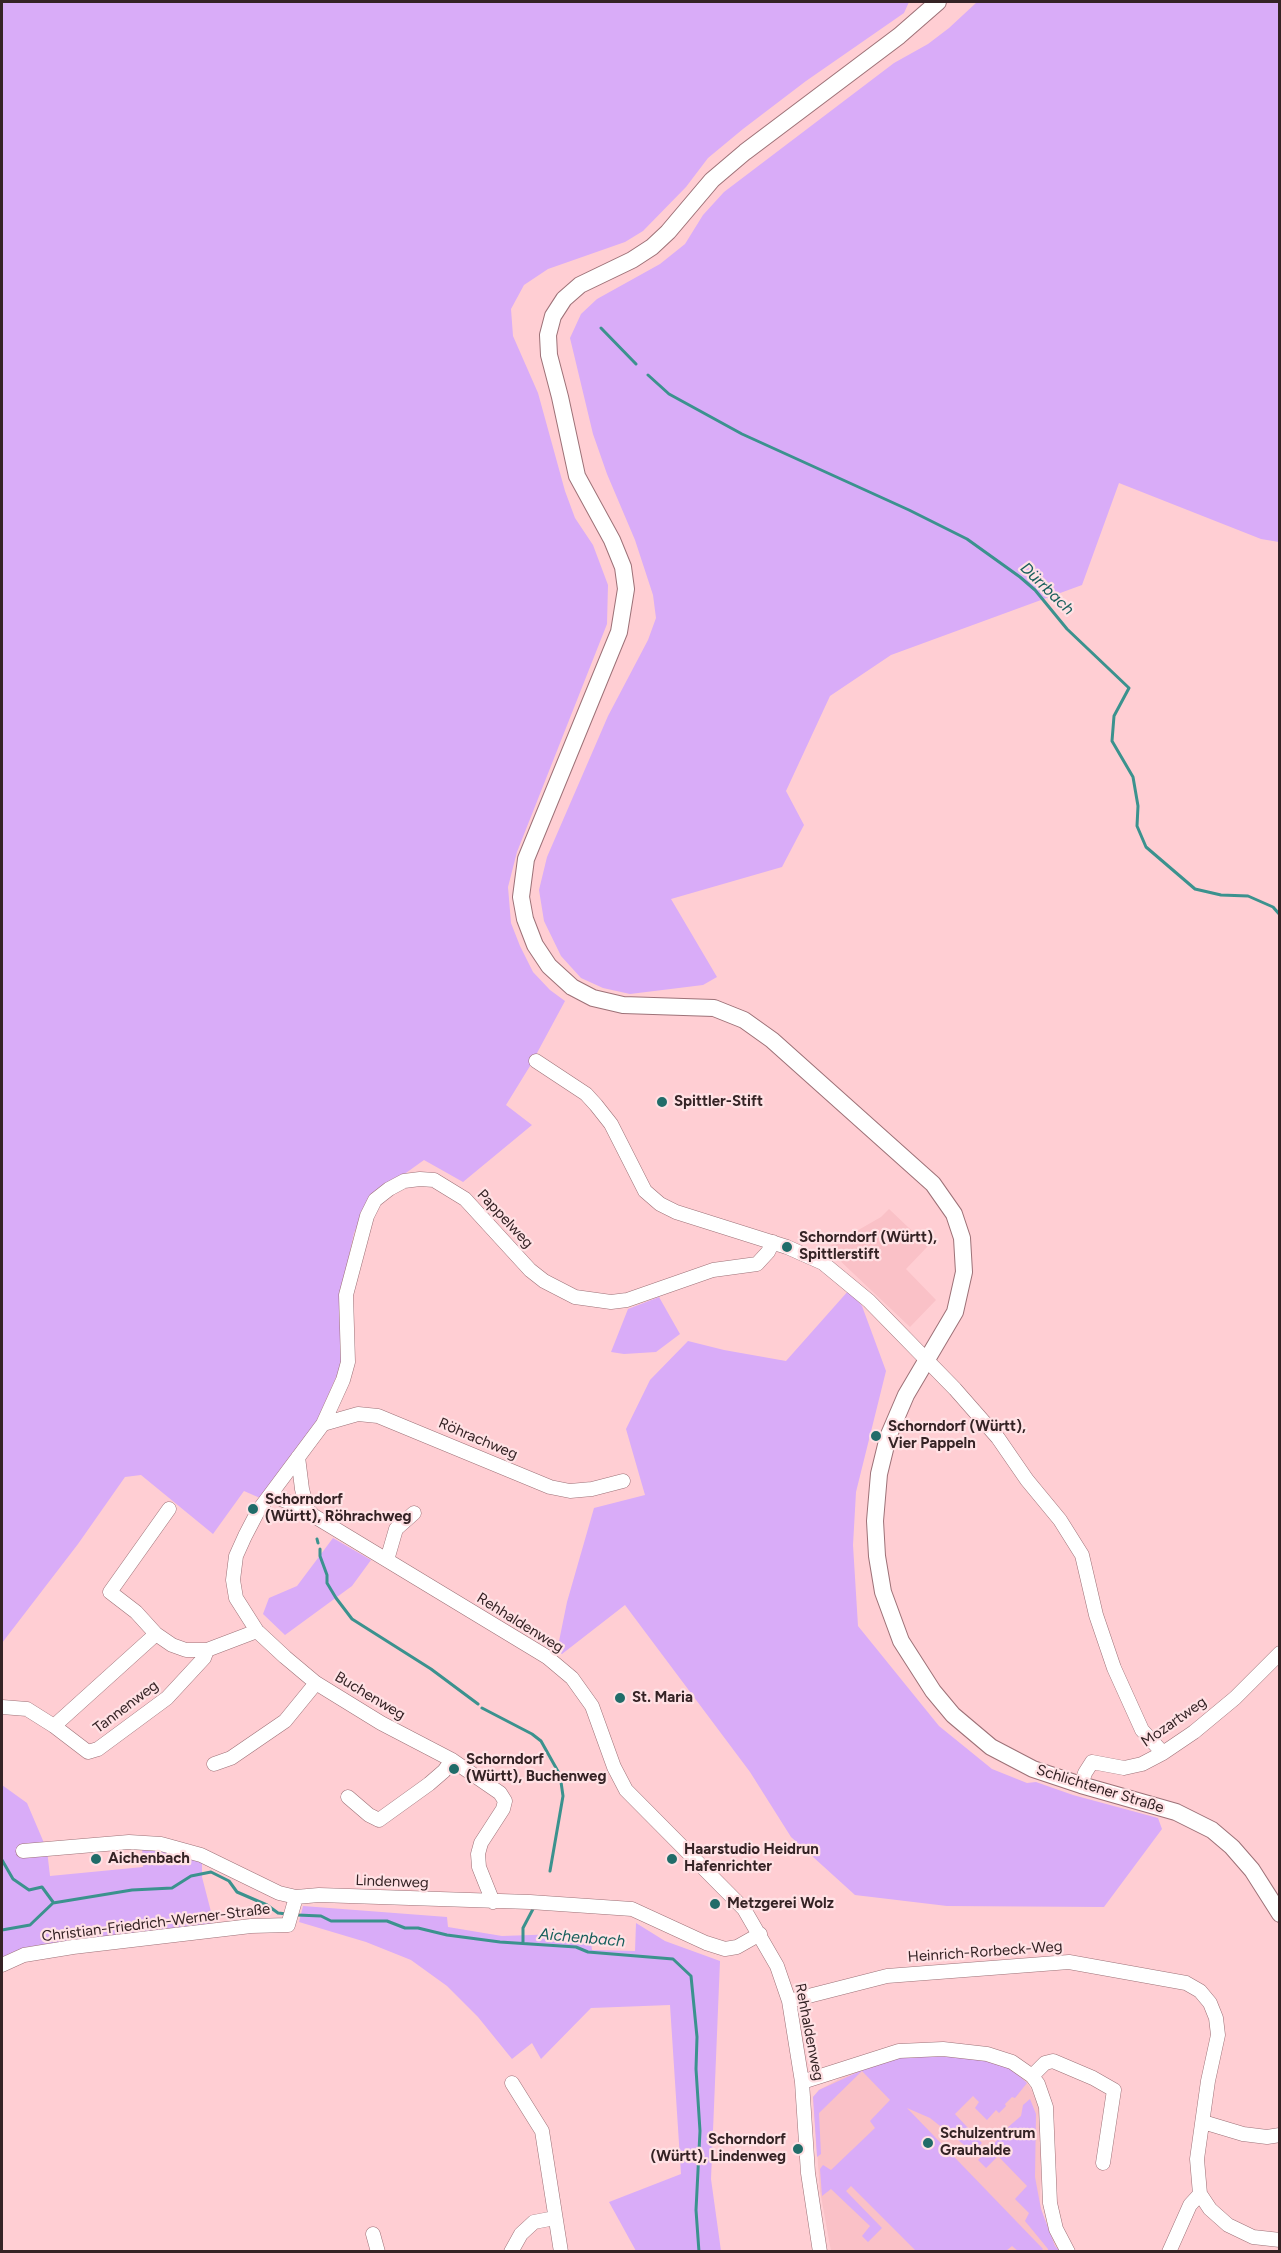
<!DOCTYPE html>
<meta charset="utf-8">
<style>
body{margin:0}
#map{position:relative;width:1281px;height:2253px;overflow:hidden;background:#ffced3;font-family:Figtree,sans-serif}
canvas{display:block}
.frame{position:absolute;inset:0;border:3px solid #352325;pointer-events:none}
</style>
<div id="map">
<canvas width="1281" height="2253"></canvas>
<div class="frame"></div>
</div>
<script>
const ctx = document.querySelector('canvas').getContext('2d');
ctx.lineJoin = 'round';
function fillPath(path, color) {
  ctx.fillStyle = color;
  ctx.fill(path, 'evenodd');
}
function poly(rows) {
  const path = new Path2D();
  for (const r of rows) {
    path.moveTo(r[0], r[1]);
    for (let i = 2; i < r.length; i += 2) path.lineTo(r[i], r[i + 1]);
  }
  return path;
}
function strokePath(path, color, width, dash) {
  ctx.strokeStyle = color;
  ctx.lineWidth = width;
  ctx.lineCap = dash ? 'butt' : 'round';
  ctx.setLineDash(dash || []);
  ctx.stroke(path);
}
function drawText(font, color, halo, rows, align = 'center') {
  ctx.font = font + ' Figtree,sans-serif';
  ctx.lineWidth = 4.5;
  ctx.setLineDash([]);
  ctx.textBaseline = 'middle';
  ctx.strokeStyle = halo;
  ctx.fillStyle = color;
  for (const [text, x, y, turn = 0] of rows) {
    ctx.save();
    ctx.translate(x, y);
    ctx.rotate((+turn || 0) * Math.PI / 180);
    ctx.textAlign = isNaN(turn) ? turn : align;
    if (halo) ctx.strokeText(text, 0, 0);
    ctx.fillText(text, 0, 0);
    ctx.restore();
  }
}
const built = poly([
 [889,1209,928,1246,906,1269,936,1300,910,1327,835,1256,820,1252,881,1217],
 [865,2065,1024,2078,1032,2091,1039,2109,1042,2129,1040,2203,1044,2221,1060,2251,831,2251,820,2191,813,2097,819,2090]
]);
const green = poly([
 [2,2,909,2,904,13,806,81,743,129,708,158,686,187,643,231,625,242,548,269,524,285,511,309,513,336,538,393,565,491,575,518,593,545,608,585,607,624,517,852,508,887,511,923,520,946,533,972,550,990,565,1001,530,1066,506,1105,532,1125,463,1182,424,1160,378,1193,364,1211,354,1233,342,1288,341,1366,316,1423,260,1498,244,1491,213,1534,141,1475,125,1477,78,1544,2,1643],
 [977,2,1279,2,1279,542,1261,539,1119,483,1082,585,891,655,830,696,786,791,804,825,782,867,671,899,717,977,703,985,630,994,603,988,581,978,561,956,544,921,539,890,547,857,608,716,648,640,656,618,653,595,635,540,607,474,593,434,570,338,581,314,597,299,660,264,685,244,703,215,724,192,894,63,928,44,949,28],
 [849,1290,862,1306,886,1371,856,1492,853,1545,858,1626,939,1726,992,1769,1027,1783,1036,1782,1073,1795,1158,1818,1162,1829,1104,1907,947,1906,855,1895,791,1837,750,1772,625,1605,562,1654,557,1651,567,1602,594,1508,645,1495,626,1429,650,1380,688,1341,724,1350,786,1361],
 [659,1297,680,1334,656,1352,624,1354,611,1352,628,1309],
 [333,1538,371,1560,352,1586,285,1635,263,1614,269,1598,297,1586],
 [2,1785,27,1803,47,1850,50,1876,143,1867,142,1844,202,1859,202,1877,216,1931,24,1955,2,1966],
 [303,1906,447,1917,448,1927,502,1936,590,1933,592,1950,635,1951,636,1923,665,1941,720,1961,711,2179,721,2251,636,2251,609,2202,681,2174,670,2005,591,2008,541,2059,532,2043,512,2059,478,2017,447,1986,411,1960,366,1942,299,1922],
 [910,2055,959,2055,990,2059,1008,2066,1027,2083,1015,2098,1012,2097,1005,2104,1006,2106,999,2113,996,2110,987,2120,975,2108,979,2102,973,2096,955,2114,982,2143,973,2152,930,2118,907,2108,1043,2249,1041,2251,1018,2251,1012,2246,1006,2251,916,2251,851,2186,846,2191,882,2228,868,2242,862,2236,870,2226,831,2189,822,2196,820,2169,823,2165,831,2170,875,2128,870,2121,890,2100,862,2071,819,2113,821,2154,817,2157,813,2097,819,2090,882,2061],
 [1030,2099,1036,2114,1035,2177,1041,2209,1055,2246,1060,2251,1048,2251,1048,2249,1025,2221,1029,2213,1015,2199,1027,2186,998,2156,986,2168,978,2160,1001,2136,999,2133,1004,2127,1007,2128,1021,2116,1023,2105]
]);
const stream = poly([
 [601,328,636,364],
 [648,375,669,394,742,434,909,510,967,539,1020,577,1035,590,1067,629,1129,688,1114,716,1112,741,1133,777,1138,806,1137,826,1146,847,1195,889,1221,895,1248,896,1273,907,1280,915],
 [317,1539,318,1543],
 [320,1549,320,1556,327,1575,327,1583,336,1598,352,1619,431,1669,478,1704],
 [482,1708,532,1734,541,1741,560,1775,563,1796,550,1871],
 [2,1860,13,1879,29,1890,42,1887,53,1902],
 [297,1915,321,1916,331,1921,387,1921,405,1928,418,1928,447,1935,500,1942,576,1947,588,1952,673,1959,691,1976,697,2037,696,2069,700,2131,696,2210,699,2252],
 [2,1930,30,1925,53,1903,132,1890,172,1888,191,1876,211,1872,229,1881,237,1892,267,1905,278,1913,287,1914],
 [523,1943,523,1928,533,1909]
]);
const minor = poly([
 [536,1061,586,1094,596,1105,611,1124,645,1191,660,1204,676,1212,787,1247,823,1263,869,1301,955,1389,998,1438,1027,1480,1060,1520,1082,1555,1096,1615,1114,1668,1142,1730,1163,1753],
 [323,1424,358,1414,378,1416,550,1487,570,1491,592,1489,623,1481],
 [298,1457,302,1489,307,1509,314,1516,547,1657,572,1678,592,1706,614,1767,626,1790,744,1909,777,1966,789,2001,802,2082,808,2173,820,2252],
 [270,1495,307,1509],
 [169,1509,110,1592,136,1612,156,1634,172,1645,186,1650,207,1650,257,1631],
 [387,1560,396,1529,414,1513],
 [156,1634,54,1726,88,1752,98,1749,167,1698,204,1658,207,1650],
 [2,1707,27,1709,54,1726],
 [214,1764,231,1758,285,1721,316,1683],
 [1081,1785,1085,1773,1092,1762,1124,1768,1142,1764,1163,1753,1194,1732,1235,1698,1280,1653],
 [348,1797,369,1815,379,1820,429,1784,444,1771,452,1760],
 [23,1851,129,1842,161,1844,201,1855,279,1893,296,1897,319,1895,530,1902,632,1909,706,1943,725,1949,737,1947,760,1934],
 [493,1902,479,1867,478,1854,481,1843,503,1809,505,1801,500,1793,452,1760,381,1723,316,1683,285,1657,257,1631,236,1598,233,1580,236,1556,245,1536,258,1511,323,1424,343,1380,348,1362,346,1295,367,1216,375,1200,389,1189,404,1181,420,1179,434,1180,465,1199,530,1270,544,1281,575,1297,611,1302,627,1300,713,1270,757,1264,768,1252,773,1242],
 [2,1965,24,1955,73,1947,251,1926,288,1925,296,1897],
 [789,2001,887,1976,1069,1962,1186,1983,1200,1991,1210,2003,1216,2018,1218,2035,1208,2081,1197,2159,1200,2194,1210,2209,1228,2225,1253,2237,1280,2240],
 [1032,2076,1045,2063,1053,2061,1093,2078,1114,2090,1103,2163],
 [802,2082,899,2051,943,2049,987,2054,1012,2062,1032,2076,1038,2084,1046,2107,1050,2203,1056,2229,1068,2252],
 [512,2083,542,2131,561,2252],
 [1203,2122,1243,2134,1267,2137,1280,2135],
 [373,2234,378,2252],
 [511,2252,521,2234,534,2222,555,2218],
 [1169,2252,1190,2205,1200,2194]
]);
const major = poly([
 [938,2,899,36,745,152,712,180,668,232,652,247,632,260,580,285,564,299,553,316,548,335,549,355,560,397,577,476,612,540,623,567,626,589,619,632,526,859,521,897,525,919,535,945,549,966,572,987,593,998,623,1005,714,1008,744,1020,772,1040,933,1184,954,1214,962,1238,964,1272,955,1312,906,1395,888,1437,879,1474,875,1521,877,1556,883,1592,901,1641,933,1691,953,1715,991,1747,1033,1769,1081,1785,1176,1812,1212,1830,1232,1847,1252,1870,1280,1914]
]);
const markers = [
 [662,1102,6,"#216c69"],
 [787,1247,6,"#216c69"],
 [876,1436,6,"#216c69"],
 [253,1509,6,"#216c69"],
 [620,1698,6,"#216c69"],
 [454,1769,6,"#216c69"],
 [96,1859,6,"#216c69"],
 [672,1859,6,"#216c69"],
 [715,1904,6,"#216c69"],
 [928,2143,6,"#216c69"],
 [798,2149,6,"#216c69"]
];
const poiNames = [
 ["Spittler-Stift",674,1102],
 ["Schorndorf (Württ),",799,1238],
 ["Spittlerstift",799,1255],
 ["Schorndorf (Württ),",888,1427],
 ["Vier Pappeln",888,1444],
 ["Schorndorf",265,1500],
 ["(Württ), Röhrachweg",265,1517],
 ["St. Maria",632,1698],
 ["Schorndorf",466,1760],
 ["(Württ), Buchenweg",466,1777],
 ["Haarstudio Heidrun",684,1850],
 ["Hafenrichter",684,1867],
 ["Aichenbach",108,1859],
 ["Metzgerei Wolz",727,1904],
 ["Schulzentrum",940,2134],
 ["Grauhalde",940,2151],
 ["Schorndorf",786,2140,"right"],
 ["(Württ), Lindenweg",786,2157,"right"]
];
const streetNames = [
 ["Pappelweg",505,1219,47],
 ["Röhrachweg",478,1439,23],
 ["Rehhaldenweg",520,1623,32],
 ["Buchenweg",370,1696,31],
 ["Tannenweg",126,1707,-37],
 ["Mozartweg",1174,1722,-35],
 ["Schlichtener Straße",1100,1789,17],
 ["Lindenweg",392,1882,2],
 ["Christian-Friedrich-Werner-Straße",156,1923,-7],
 ["Heinrich-Rorbeck-Weg",985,1952,-4],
 ["Rehhaldenweg",809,2032,79]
];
const waterNames = [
 ["Dürrbach",1047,589,44],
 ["Aichenbach",582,1938,5]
];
fillPath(built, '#fac1c7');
fillPath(green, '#d9acf8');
strokePath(stream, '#3b928e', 3);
strokePath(minor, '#9d7177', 15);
strokePath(major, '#9d7177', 18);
strokePath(minor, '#fff', 14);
strokePath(major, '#fff', 16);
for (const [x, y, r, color] of markers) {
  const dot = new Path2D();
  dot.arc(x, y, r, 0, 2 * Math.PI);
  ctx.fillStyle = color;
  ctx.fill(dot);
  strokePath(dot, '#ffe1e4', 2);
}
drawText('bold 15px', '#352325', '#ffe1e4', poiNames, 'left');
drawText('15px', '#352325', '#ffe1e4', streetNames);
drawText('italic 16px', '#185f5c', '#ffe1e4', waterNames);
</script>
